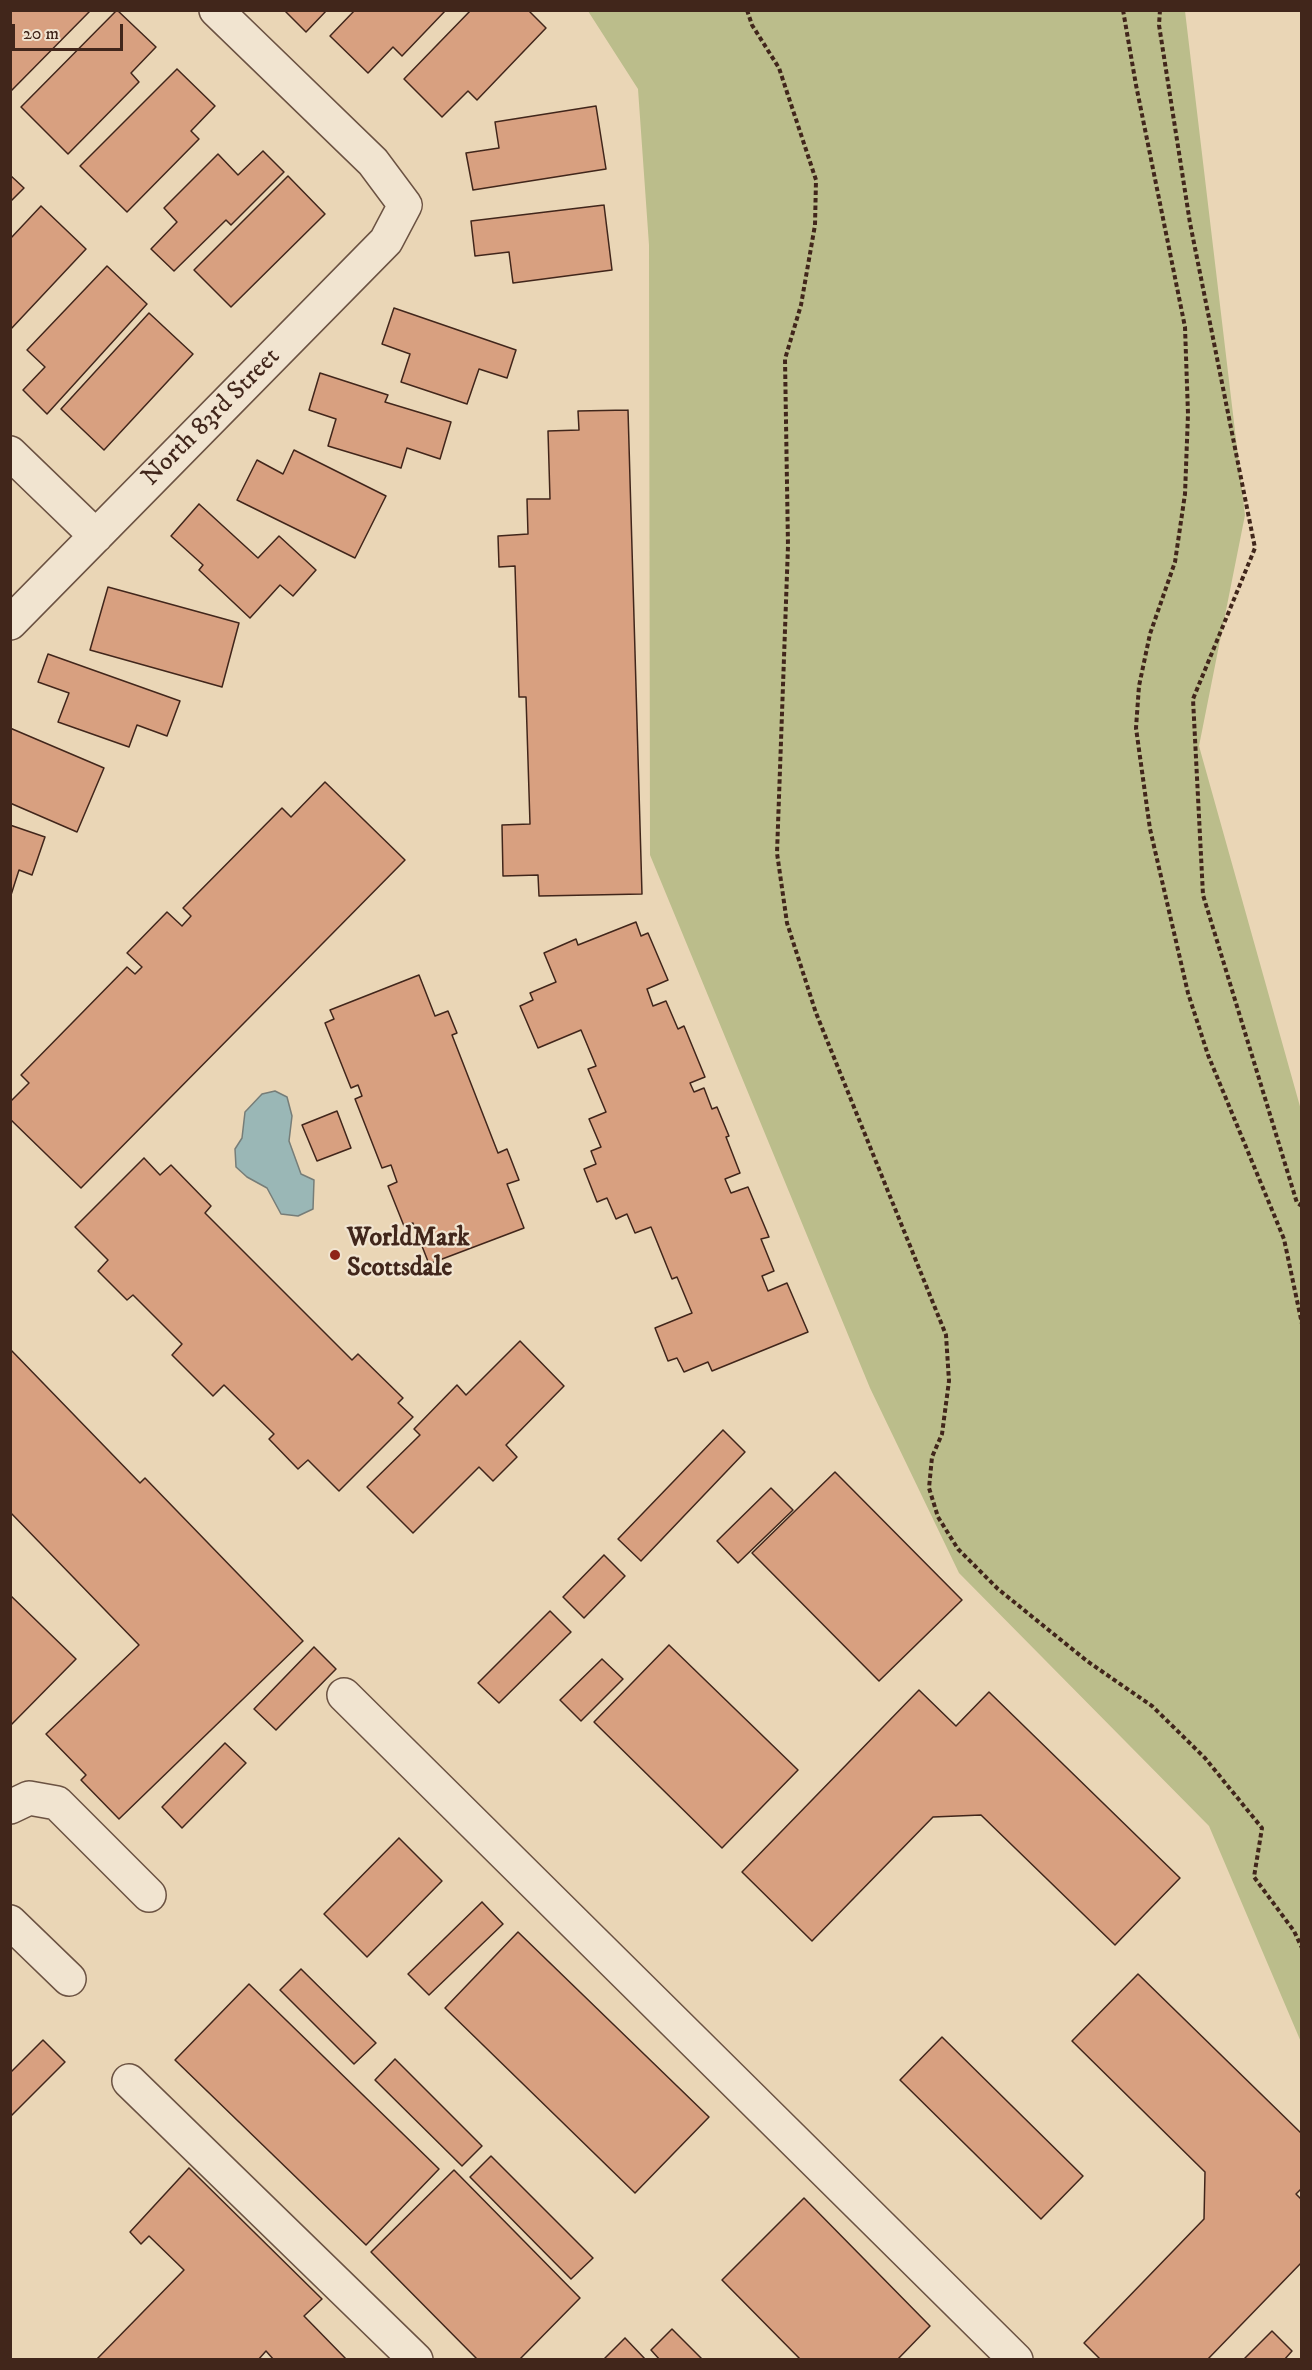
<!DOCTYPE html>
<style>
body{margin:0}
#map{position:relative;width:1312px;height:2370px;overflow:hidden;background:#ead6b6;font-family:"IM FELL DW Pica",serif}
canvas{display:block}
.frame{position:absolute;inset:0;border:12px solid #41261b;pointer-events:none}
.scale{position:absolute;left:12px;top:24px;width:111px;height:27px;box-sizing:border-box;border:3px solid #41261b;border-top:0;padding-left:8px;font-size:18px;line-height:21px;white-space:nowrap;color:#41261b;-webkit-text-stroke:4px #f1e4d0;paint-order:stroke}
</style>
<div id="map">
<canvas width="1312" height="2370"></canvas>
<div class="frame"></div>
<div class="scale">20 m</div>
</div>
<script>
const ctx = document.querySelector('canvas').getContext('2d');
ctx.lineJoin = 'round';
function fillPath(path, color) {
  ctx.fillStyle = color;
  ctx.fill(path, 'evenodd');
}
function poly(rows) {
  const path = new Path2D();
  for (const r of rows) {
    path.moveTo(r[0], r[1]);
    for (let i = 2; i < r.length; i += 2) path.lineTo(r[i], r[i + 1]);
  }
  return path;
}
function strokePath(path, color, width, dash) {
  ctx.strokeStyle = color;
  ctx.lineWidth = width;
  ctx.lineCap = dash ? 'butt' : 'round';
  ctx.setLineDash(dash || []);
  ctx.stroke(path);
}
function drawText(font, color, halo, rows, align = 'center') {
  ctx.font = font + ' "IM FELL DW Pica",serif';
  ctx.lineWidth = 4.5;
  ctx.setLineDash([]);
  ctx.textBaseline = 'middle';
  ctx.strokeStyle = halo;
  ctx.fillStyle = color;
  for (const [text, x, y, turn = 0] of rows) {
    ctx.save();
    ctx.translate(x, y);
    ctx.rotate((+turn || 0) * Math.PI / 180);
    ctx.textAlign = isNaN(turn) ? turn : align;
    if (halo) ctx.strokeText(text, 0, 0);
    ctx.fillText(text, 0, 0);
    ctx.restore();
  }
}
const green = poly([
 [588,11,1185,11,1245,515,1199,746,1301,1110,1301,2042,1209,1826,959,1573,870,1388,650,855,649,245,638,89]
]);
const water = poly([
 [275,1091,287,1097,292,1116,289,1141,301,1174,314,1180,313,1209,298,1216,281,1214,267,1188,247,1177,236,1167,235,1149,242,1138,245,1112,262,1094,275,1091]
]);
const building = poly([
 [10,10,91,10,11,91,10,90,10,10],
 [117,10,156,47,131,73,139,82,68,154,21,107,117,10],
 [284,10,327,10,306,32,284,10],
 [355,10,446,10,402,56,393,47,368,73,330,36,355,10],
 [471,10,528,10,546,28,477,100,468,91,442,117,404,79,471,10],
 [177,69,215,106,191,131,199,139,127,212,80,166,177,69],
 [596,106,606,169,473,190,466,153,499,148,495,122,596,106],
 [263,151,284,172,231,225,226,220,174,271,151,249,177,222,164,208,218,154,238,175,263,151],
 [10,175,24,188,10,202,10,175],
 [288,176,325,214,231,307,194,270,288,176],
 [604,205,612,270,513,283,509,252,475,256,471,221,604,205],
 [41,206,86,249,10,330,10,239,41,206],
 [107,266,147,304,47,414,23,390,45,367,27,350,107,266],
 [394,308,516,350,507,378,479,369,467,404,401,382,410,354,382,344,394,308],
 [149,313,193,354,104,450,61,409,149,313],
 [320,373,388,395,385,402,451,422,440,459,407,448,401,468,328,446,336,419,309,410,320,373],
 [628,410,642,894,539,896,538,875,503,876,502,825,530,824,526,697,519,697,515,566,499,567,498,536,528,534,527,499,550,499,548,431,579,430,578,411,628,410],
 [294,450,386,496,355,558,237,500,257,460,283,474,294,450],
 [199,504,258,558,279,536,316,570,293,596,280,585,250,618,199,570,203,565,171,536,199,504],
 [108,587,239,623,222,687,90,650,108,587],
 [48,654,180,701,167,736,137,725,129,747,58,722,69,693,38,682,48,654],
 [10,728,104,768,77,832,10,803,10,728],
 [325,782,405,860,81,1188,10,1119,10,1102,29,1083,21,1075,127,967,135,974,142,967,127,953,167,912,182,926,191,916,183,908,282,808,291,817,325,782],
 [10,825,45,837,32,875,19,870,11,895,10,825],
 [636,922,641,936,648,933,668,980,647,989,653,1006,666,1001,678,1029,684,1026,705,1077,690,1083,694,1092,704,1088,712,1109,717,1107,729,1136,726,1137,740,1173,725,1179,731,1193,748,1187,769,1237,761,1239,774,1271,762,1276,768,1291,787,1283,808,1332,712,1371,708,1362,684,1372,677,1358,668,1361,655,1328,692,1313,677,1277,672,1279,651,1227,635,1233,627,1214,616,1219,607,1198,597,1202,584,1169,596,1164,591,1151,601,1147,589,1119,606,1112,588,1069,596,1066,581,1030,538,1048,520,1006,533,1000,530,993,556,982,544,953,576,939,578,945,636,922],
 [419,975,435,1016,448,1011,457,1033,452,1035,498,1153,507,1149,519,1180,507,1184,524,1228,429,1264,413,1223,404,1226,388,1186,397,1182,391,1165,382,1168,355,1099,362,1096,358,1085,351,1088,325,1023,334,1019,330,1010,419,975],
 [337,1111,351,1148,317,1161,302,1125,337,1111],
 [144,1158,160,1175,171,1165,211,1206,205,1213,352,1360,358,1354,403,1398,398,1403,413,1417,339,1491,308,1460,298,1469,269,1439,274,1434,224,1385,213,1396,172,1355,182,1344,133,1295,127,1300,98,1271,108,1260,75,1227,144,1158],
 [520,1341,564,1386,506,1445,517,1457,493,1481,479,1467,413,1533,367,1487,420,1435,414,1429,457,1385,466,1395,520,1341],
 [10,1349,140,1483,145,1478,303,1641,119,1819,81,1780,86,1775,46,1734,139,1645,10,1512,10,1349],
 [723,1430,745,1452,641,1561,618,1539,723,1430],
 [835,1472,962,1600,879,1681,752,1553,835,1472],
 [771,1488,793,1510,738,1563,717,1541,771,1488],
 [604,1555,625,1576,584,1618,563,1597,604,1555],
 [10,1595,76,1659,10,1726,10,1595],
 [550,1611,571,1632,499,1703,478,1683,550,1611],
 [669,1645,798,1770,722,1848,594,1722,669,1645],
 [314,1647,336,1669,276,1730,254,1709,314,1647],
 [602,1659,623,1679,581,1721,560,1700,602,1659],
 [919,1690,956,1726,989,1692,1180,1878,1115,1945,981,1815,933,1817,812,1941,742,1872,919,1690],
 [225,1743,246,1763,182,1828,162,1807,225,1743],
 [399,1838,442,1881,367,1957,324,1914,399,1838],
 [482,1902,503,1924,429,1995,408,1974,482,1902],
 [518,1932,709,2117,635,2193,445,2008,518,1932],
 [301,1969,376,2043,354,2064,280,1990,301,1969],
 [1138,1974,1302,2134,1302,2188,1296,2194,1302,2200,1302,2262,1207,2360,1101,2360,1084,2343,1204,2219,1205,2172,1072,2041,1138,1974],
 [249,1984,439,2169,366,2245,175,2060,249,1984],
 [942,2037,1083,2176,1041,2219,900,2080,942,2037],
 [43,2040,65,2062,10,2117,10,2073,43,2040],
 [395,2059,482,2146,462,2166,375,2080,395,2059],
 [491,2156,593,2258,571,2279,470,2177,491,2156],
 [189,2168,322,2299,304,2316,347,2360,274,2360,266,2351,258,2360,96,2360,184,2270,149,2236,141,2244,130,2232,189,2168],
 [454,2170,580,2298,519,2360,478,2360,371,2252,454,2170],
 [804,2198,930,2326,897,2360,801,2360,722,2280,804,2198],
 [672,2329,703,2360,660,2360,651,2350,672,2329],
 [1272,2331,1292,2351,1284,2360,1243,2360,1272,2331],
 [625,2338,646,2360,603,2360,625,2338]
]);
const path = poly([
 [747,10,752,25,779,68,816,180,815,225,801,305,785,359,788,546,777,853,787,923,816,1013,946,1335,949,1381,942,1434,932,1457,929,1488,938,1517,958,1549,998,1589,1087,1661,1152,1706,1205,1758,1262,1828,1254,1877,1294,1931,1302,1948],
 [1123,10,1136,85,1185,327,1188,414,1185,494,1175,562,1150,634,1139,686,1136,728,1150,829,1188,993,1208,1055,1284,1239,1302,1324],
 [1160,10,1159,25,1190,223,1255,548,1193,699,1203,895,1297,1203,1302,1206]
]);
const minor = poly([
 [10,453,96,536],
 [10,623,386,241,405,205,373,162,216,10],
 [344,1695,1016,2360],
 [10,1807,29,1798,57,1803,149,1895],
 [10,1922,69,1979],
 [129,2081,416,2360]
]);
const markers = [
 [335,1255,6,"#8f2418"]
];
const streetNames = [
 ["North 83rd Street",212,418,-45]
];
const poiNames = [
 ["WorldMark",347,1240],
 ["Scottsdale",347,1270]
];
fillPath(green, '#bbbd8b');
fillPath(water, '#9ab7b6');
strokePath(water, '#767d78', 1.5);
fillPath(building, '#d8a080');
strokePath(building, '#41261b', 1.5);
strokePath(minor, '#6b5242', 36);
strokePath(path, '#41261b', 4, [4.5, 3]);
strokePath(minor, '#f1e4d0', 33);
for (const [x, y, r, color] of markers) {
  const dot = new Path2D();
  dot.arc(x, y, r, 0, 2 * Math.PI);
  ctx.fillStyle = color;
  ctx.fill(dot);
  strokePath(dot, '#f1e4d0', 2);
}
drawText('26px', '#41261b', '#f1e4d0', streetNames);
drawText('bold 26px', '#41261b', '#f1e4d0', poiNames, 'left');
</script>
